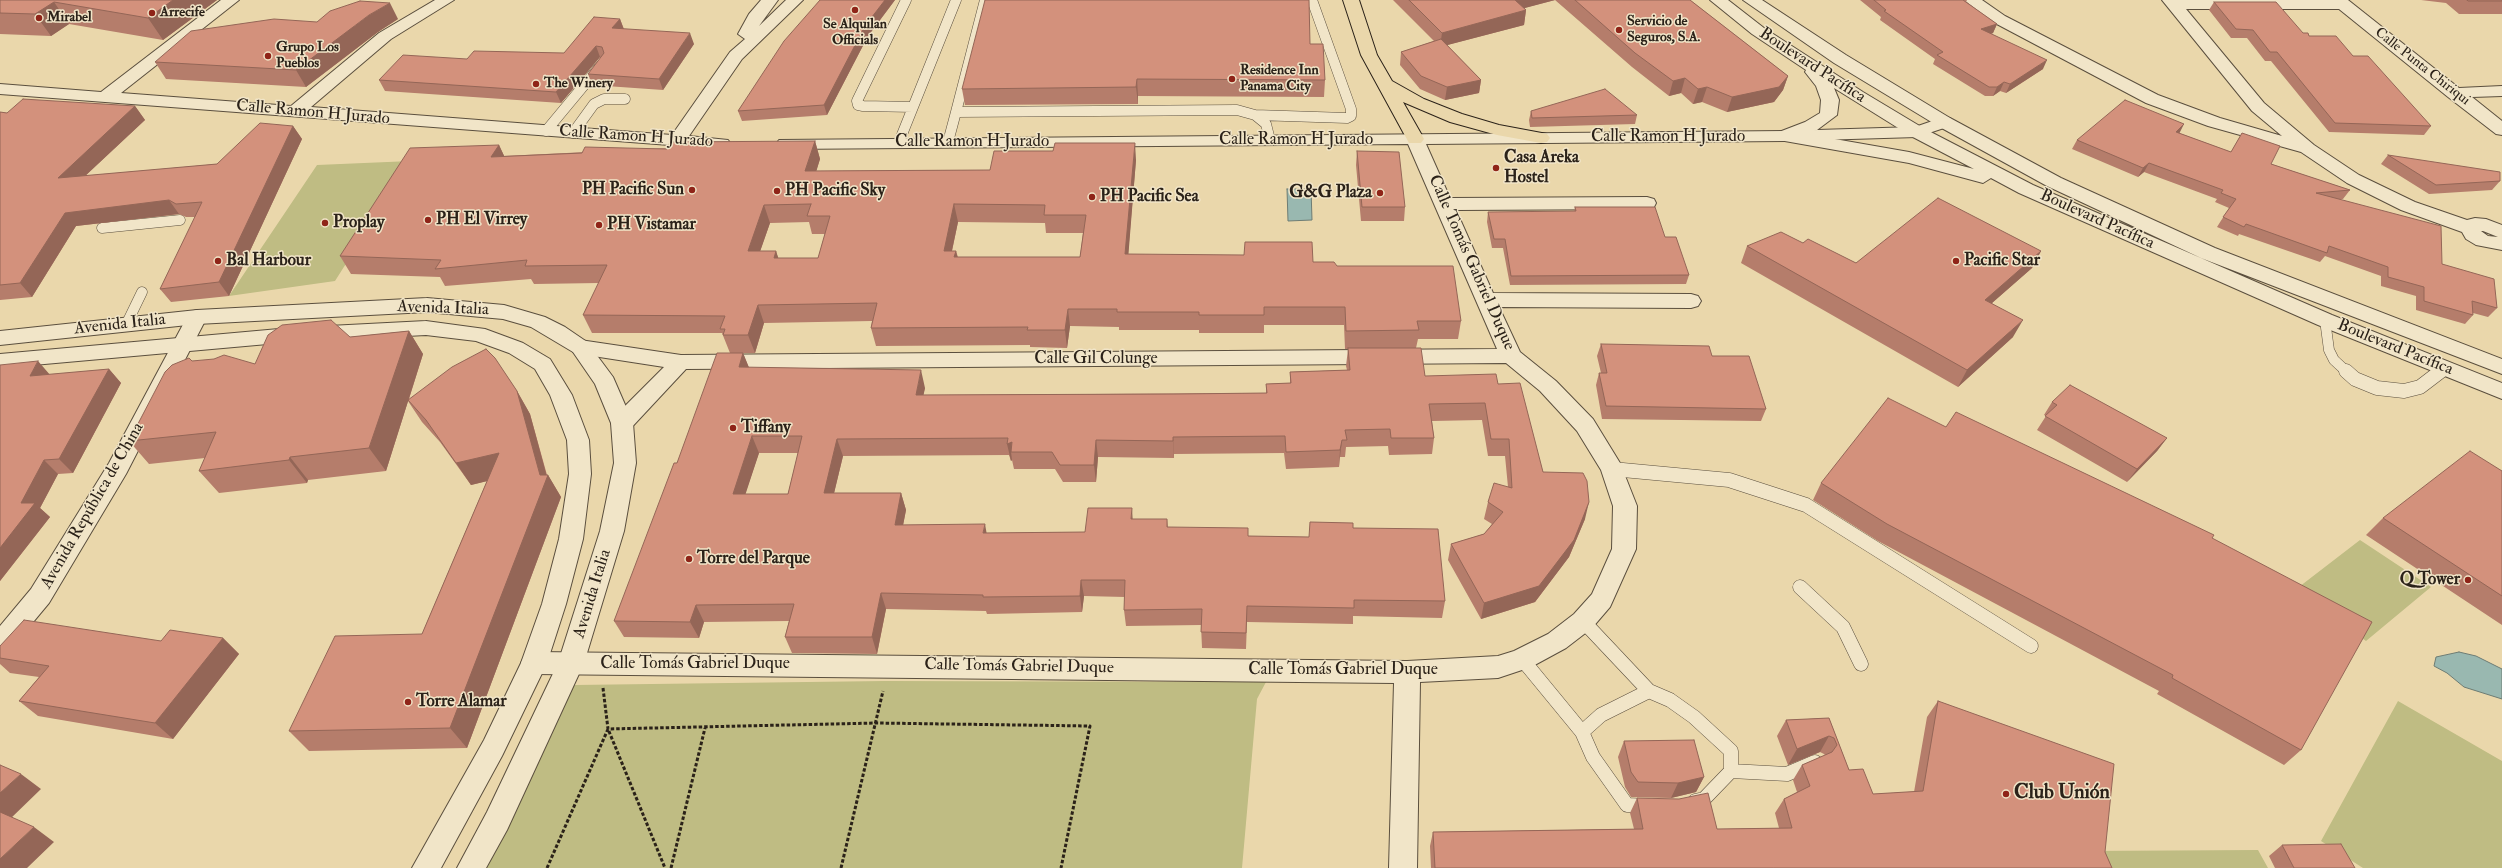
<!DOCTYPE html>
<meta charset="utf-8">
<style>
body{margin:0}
canvas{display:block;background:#ead7ab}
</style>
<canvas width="2502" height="868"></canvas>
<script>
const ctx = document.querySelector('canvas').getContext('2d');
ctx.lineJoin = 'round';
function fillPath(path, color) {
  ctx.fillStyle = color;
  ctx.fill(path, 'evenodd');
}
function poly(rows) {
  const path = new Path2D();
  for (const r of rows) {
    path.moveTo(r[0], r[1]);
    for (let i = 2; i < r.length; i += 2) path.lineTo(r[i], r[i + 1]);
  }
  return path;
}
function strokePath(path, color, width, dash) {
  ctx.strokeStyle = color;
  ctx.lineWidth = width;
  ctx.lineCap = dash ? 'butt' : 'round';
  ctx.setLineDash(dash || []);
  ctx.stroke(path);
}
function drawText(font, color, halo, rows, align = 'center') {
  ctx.font = font + ' "IM FELL Double Pica",serif';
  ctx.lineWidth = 3;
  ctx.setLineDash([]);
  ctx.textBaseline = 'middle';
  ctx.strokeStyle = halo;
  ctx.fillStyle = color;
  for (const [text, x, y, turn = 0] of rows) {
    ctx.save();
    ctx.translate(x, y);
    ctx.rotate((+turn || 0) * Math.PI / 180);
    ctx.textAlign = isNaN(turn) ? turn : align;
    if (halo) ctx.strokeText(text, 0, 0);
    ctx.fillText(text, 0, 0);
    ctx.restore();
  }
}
const green = poly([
 [411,161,335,281,229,296,317,165],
 [2360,540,2431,587,2366,641,2295,590],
 [885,681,1266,682,1257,699,1242,868,483,868,574,685],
 [2398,701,2502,761,2502,868,2363,868,2321,841],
 [2258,850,2268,868,2090,868,2082,851]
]);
const water = poly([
 [1287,189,1311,189,1312,220,1288,221,1287,189],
 [2459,652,2476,656,2502,669,2502,699,2464,687,2447,673,2434,666,2436,657,2459,652]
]);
const path = poly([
 [603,688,608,729,876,723,1090,726,1061,868],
 [547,868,608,729,665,868],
 [671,868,705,728],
 [841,868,883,691]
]);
const serviceFar1 = poly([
 [906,0,857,101,858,105,863,106,913,107],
 [956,112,985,0],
 [1255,115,1266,124,1270,140],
 [546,131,600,66],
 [573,133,594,104,604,99,625,99],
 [899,142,956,0],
 [948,142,956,112,1237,110,1255,115,1347,118,1351,116,1351,109,1312,0],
 [102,228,180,220],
 [2325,320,2329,350,2334,360,2347,372],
 [126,325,142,292],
 [2439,372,2445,368]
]);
const service = poly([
 [2346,371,2355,379,2377,388,2404,391,2420,387,2441,371],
 [1612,469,1729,480,1806,505,2031,646],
 [1800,587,1843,627,1861,664],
 [1583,621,1649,691],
 [1522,659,1582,732,1593,757,1627,805,1649,806],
 [1582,732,1601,715,1649,691,1670,700,1694,717,1731,751,1731,771,1704,799,1695,801],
 [1731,771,1787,774,1815,762]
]);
const minor = poly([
 [221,0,239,0,121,93,291,106,379,33,435,0,454,0,391,39,311,107,672,135,730,52,745,39,738,34,749,14,761,0,778,0,759,26,786,0,803,0,742,59,689,136,728,140,731,144,728,148,722,149,0,94,0,84,101,92,221,0],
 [1964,0,1982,0,2005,16,2158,95,2220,118,2282,136,2252,111,2162,0,2348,0,2459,88,2502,86,2502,96,2472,97,2502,121,2502,135,2496,134,2448,97,2339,9,2186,9,2264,103,2314,145,2359,175,2415,202,2467,220,2475,218,2486,219,2502,225,2502,250,2476,245,2466,239,2462,232,2401,210,2347,183,2301,152,2208,126,2146,103,1993,22,1964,0],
 [2481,231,2483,231,2498,237,2488,236,2481,231],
 [1944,117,1950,118,1953,122,1950,126,1917,137,1785,141,1426,144,1450,198,1647,197,1654,199,1656,203,1654,207,1647,209,1456,210,1493,293,1691,294,1698,296,1701,301,1698,306,1691,308,1499,307,1520,352,1556,381,1593,419,1620,463,1637,506,1636,549,1610,607,1592,628,1566,648,1531,667,1498,678,1420,682,1417,868,1389,868,1394,683,534,674,525,671,521,663,525,655,534,652,1407,661,1498,656,1514,651,1548,634,1574,614,1592,594,1612,549,1613,506,1601,470,1577,431,1540,391,1506,363,686,369,630,429,622,431,614,429,611,423,614,417,664,367,580,354,573,352,570,347,573,342,580,340,681,355,1497,349,1408,144,785,149,779,148,776,144,779,140,1785,131,1915,127,1944,117],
 [197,310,204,312,207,317,126,474,49,603,9,651,0,655,0,626,31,589,109,463,187,317,190,312,197,310]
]);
const tertiary = poly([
 [1710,0,1728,0,1764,28,1863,92,1923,128,2033,185,2332,315,2502,383,2502,399,2318,325,2019,193,1991,178,1983,183,1909,163,1779,140,1776,136,1779,132,1805,122,1820,113,1821,100,1816,86,1805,72,1806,70,1752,34,1710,0],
 [1834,88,1911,136,1974,169,1909,152,1806,134,1817,130,1837,115,1839,100,1834,88],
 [1743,0,1762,0,1846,55,1950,118,2061,178,2215,248,2502,359,2502,374,2201,258,2047,186,1938,126,1834,63,1743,0],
 [427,298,504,305,545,317,565,327,587,342,613,377,633,423,636,463,624,531,584,663,507,830,486,868,457,868,487,812,558,663,600,531,614,463,611,423,595,384,573,352,531,327,503,319,427,312,197,324,0,345,0,331,197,310,427,298],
 [426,321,485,329,523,343,550,359,572,395,589,440,591,474,583,539,566,604,547,663,502,756,441,868,412,868,484,740,521,663,542,604,559,539,569,474,567,440,550,395,535,369,509,353,476,341,426,335,290,342,0,368,0,354,290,328,426,321]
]);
const motorway = poly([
 [1343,0,1359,0,1377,55,1392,81,1424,99,1462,114,1499,125,1547,134,1550,138,1547,142,1541,143,1497,135,1450,122,1403,102,1424,139,1421,143,1409,143,1361,55,1343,0]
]);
const wall = poly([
 [0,0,217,0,163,40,69,24,51,36,0,34],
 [820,0,895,0,868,36,827,115,742,121,738,111],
 [1393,0,1690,0,1788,76,1783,90,1774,102,1727,112,1702,102,1693,104,1681,93,1669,96,1632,67,1555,0,1524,8,1526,10,1524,25,1447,45,1481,80,1479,93,1445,100,1420,89,1400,65,1401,52,1434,41],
 [1860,0,1967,0,1966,2,1997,24,1993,33,1991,34,2043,69,2006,93,2000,91,1993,96,1985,96,1933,64,1935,59,1880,20,1881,17],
 [2421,0,2502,0,2502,14,2459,14,2446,3],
 [2214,2,2303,33,2353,56,2431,126,2424,135,2329,132,2271,61,2265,61,2247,38,2231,38,2209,10],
 [398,19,378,32,306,87,166,79,155,62],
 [620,19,624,29,694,44,663,90,592,85,588,74,601,57,600,57,561,103,385,91,379,80,467,59,564,53],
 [1310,44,1325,80,1324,97,1138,96,1138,104,965,105,962,89],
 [135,106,145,120,85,176,217,164,293,126,302,139,229,296,171,302,160,289,195,217,186,217,179,214,76,226,32,297,0,300,0,112,7,113],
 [1531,111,1637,115,1635,124,1530,127,1529,120],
 [2179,133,2231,152,2242,133,2271,164,2350,190,2343,199,2340,199,2442,264,2497,308,2488,317,2473,313,2473,315,2465,324,2416,310,2416,296,2381,286,2381,276,2325,256,2320,262,2239,234,2238,236,2217,227,2229,208,2215,202,2217,199,2144,172,2138,177,2072,149,2077,140],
 [815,141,820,159,816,171,990,170,1136,160,1128,254,1313,262,1337,266,1461,321,1458,339,1418,339,1416,348,1425,376,1498,384,1543,472,1585,519,1569,557,1535,602,1481,619,1448,560,1451,544,1484,534,1492,524,1484,519,1488,502,1508,487,1505,456,1488,456,1482,420,1432,421,1434,438,1432,454,1389,455,1388,446,1346,447,1345,457,1340,457,1339,467,1286,469,1284,453,1174,454,1174,458,1098,457,1096,482,1063,482,1055,469,1014,469,1012,460,1011,461,1009,455,843,456,834,493,901,493,906,510,903,525,987,533,1085,532,1133,519,1167,519,1168,527,1248,536,1309,537,1353,528,1445,601,1442,618,1353,616,1353,624,1247,622,1246,649,1202,648,1201,625,1126,626,1124,610,1125,597,1084,596,1082,612,987,614,986,611,886,609,877,654,792,653,785,637,789,621,704,622,699,638,624,637,614,621,677,463,730,353,722,333,592,333,583,315,599,283,534,284,531,279,445,286,440,277,351,274,340,256,499,145,504,156],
 [809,222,812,234,825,234,818,258,778,258,776,251,760,251,770,223],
 [958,222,1045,223,1046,233,1083,233,1080,257,958,257,956,251,952,251],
 [872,321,871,328,876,346,1030,345,1030,347,1067,348,1070,326,1119,327,1119,330,1199,330,1199,333,1264,333,1264,325,1344,325,1345,349,1348,349,1346,366,1347,370,1290,372,1290,383,1266,384,1266,393,923,395,925,388,749,368,743,353,755,353,764,323],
 [759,453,798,453,788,494,745,494],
 [1357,151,1405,207,1404,221,1361,221,1356,165],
 [2388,155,2500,181,2492,190,2429,194,2381,164],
 [1575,207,1665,237,1689,275,1686,284,1510,285,1503,248,1492,248,1487,222,1488,212,1574,212],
 [1803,243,1856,263,2041,251,2032,268,1992,303,2013,337,1958,387,1741,263,1747,246],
 [409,331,423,354,409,399,517,391,530,414,547,475,548,475,561,497,467,748,309,751,289,731,422,634,487,481,471,485,440,442,422,422,408,401,386,471,308,480,307,483,219,493,199,471,205,458,149,464,129,441,192,361,255,364,350,337],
 [1601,344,1766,409,1761,421,1602,419,1596,385,1599,373,1601,373,1597,356],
 [0,365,50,375,109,369,121,383,73,473,58,474,40,508,50,517,0,581],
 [2052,402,2167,438,2157,451,2127,482,2037,430,2046,416,2044,415],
 [1946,427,2212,538,2301,750,2284,765,2157,694,2159,691,1878,541,1813,500,1821,483],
 [2502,471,2502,625,2366,535,2383,518],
 [223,638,239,654,173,739,38,716,19,701,39,677,10,673,0,664,0,646,161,641],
 [1938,701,2105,852,2112,868,1431,868,1430,846,1433,832,1634,829,1630,813,1637,798,1717,829,1779,828,1775,813,1784,799,1797,792,1793,780,1802,765,1825,755,1824,754,1820,752,1788,765,1777,736,1786,720,1829,718,1849,770,1873,794,1914,792,1927,717],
 [1624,741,1704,777,1696,792,1671,798,1631,797,1625,787,1618,757],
 [2282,845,2355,868,2275,868,2269,856]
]);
const shadedWall = poly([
 [173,0,217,0,163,40,148,18],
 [885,0,895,0,868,36,827,115,824,105,865,26],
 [1512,0,1555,0,1510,12],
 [54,2,69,24,51,36,35,14],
 [390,3,398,19,378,32,306,87,296,70,369,15],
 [1526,10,1524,25,1440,47,1442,33],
 [620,19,624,30,612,28],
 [1997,24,1993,33,1977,38,1981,29],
 [690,33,694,44,663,90,659,79],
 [596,46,600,57,561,103,556,92],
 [2047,60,2043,69,2006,93,2010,84],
 [1788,76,1783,90,1774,102,1727,112,1732,97],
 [1685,78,1681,93,1669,96,1673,81],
 [1137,79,1138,96,1138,104,1136,87],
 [1481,80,1479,93,1445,100,1447,87],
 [2004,82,2000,91,1993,96,1997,87],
 [1707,87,1702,102,1693,104,1698,89],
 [135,106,145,120,68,192,58,178],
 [2184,124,2179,134,2176,132],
 [293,126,302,139,229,296,219,282],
 [815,141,820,159,811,189,805,171],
 [1135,143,1136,160,1127,272,1125,254],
 [499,145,507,162,491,157],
 [2149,163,2144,172,2138,177,2143,168],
 [169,200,179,214,76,226,32,297,20,283,65,213],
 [954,204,958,222,948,269,944,251],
 [764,205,770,223,754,269,748,251],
 [776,251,782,269,774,258],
 [956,251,960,269,954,257],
 [2041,251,2032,268,1976,317,1985,300],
 [758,305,764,323,755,353,748,335],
 [1068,309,1070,326,1067,348,1065,330],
 [2023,320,2013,337,1958,387,1967,370],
 [409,331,423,354,386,471,369,448],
 [743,353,750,370,739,367],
 [38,361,51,376,30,376],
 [109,369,121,383,73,473,59,459],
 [921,370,925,388,920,412,916,395],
 [517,391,530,414,547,477,548,475,561,497,467,748,450,728,540,475],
 [752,436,759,453,740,511,733,494],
 [1173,437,1174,454,1174,458,1173,441],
 [2167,438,2157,451,2127,482,2137,469],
 [837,439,843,456,830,510,824,493],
 [1096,440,1098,457,1096,482,1094,465],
 [1342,440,1340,457,1339,467,1340,450],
 [1012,442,1011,452,1012,460,1011,461,1007,444],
 [499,453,512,475,471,485,456,463],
 [290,457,308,480,307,483,289,460],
 [44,460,58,474,40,508,50,517,0,581,0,548,21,503],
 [901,493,906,510,900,541,895,525],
 [1589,502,1585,519,1569,557,1535,602,1481,619,1484,603],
 [1132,508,1133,525,1131,519],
 [985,524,988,541,983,533],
 [1081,580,1084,596,1082,612,1080,596],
 [881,593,886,609,877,654,872,637],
 [696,605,704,622,699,638,690,622],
 [223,638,239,654,173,739,155,723],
 [1829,736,1820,752,1788,765,1797,749],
 [21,774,41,789,8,821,0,815,0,793],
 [1704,777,1696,792,1671,798,1678,783],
 [34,827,54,842,27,868,0,868,0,859]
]);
const building = poly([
 [0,0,173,0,148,18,54,2,35,14,0,13,0,0],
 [820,0,885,0,865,26,824,105,738,111,784,41,820,0],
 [985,0,1309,0,1310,44,1323,44,1325,80,1137,79,1136,87,962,89,985,0],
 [1409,0,1515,0,1526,10,1442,33,1409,0],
 [1575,0,1690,0,1788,76,1779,87,1732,97,1707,87,1698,89,1685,78,1673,81,1635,53,1575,0],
 [1874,0,1963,0,1997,24,1981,29,2047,60,2010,84,2004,82,1997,87,1989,87,1937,55,1943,52,1884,11,1886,10,1874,0],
 [2467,0,2502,0,2502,1,2468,1,2467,0],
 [360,1,390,3,369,15,296,70,155,62,191,31,274,19,317,22,330,11,360,1],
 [2214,2,2276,2,2303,33,2308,33,2309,36,2336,36,2353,56,2368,56,2431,126,2335,123,2277,52,2270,52,2253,30,2236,29,2214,2],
 [594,17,620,19,612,28,690,33,659,79,588,74,604,53,602,47,596,46,556,92,379,80,403,55,467,59,474,51,564,53,594,17],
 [1441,39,1481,80,1447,87,1421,76,1401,52,1441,39],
 [1605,89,1637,115,1532,118,1531,111,1605,89],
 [23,99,135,106,58,178,217,164,260,123,293,126,219,282,160,289,202,202,176,204,169,200,65,213,20,283,0,285,0,112,7,113,23,99],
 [2125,100,2184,124,2176,132,2231,152,2242,133,2280,146,2271,164,2350,190,2316,193,2441,226,2442,264,2494,279,2497,308,2472,301,2473,315,2424,301,2424,287,2388,277,2388,267,2329,246,2327,253,2246,224,2244,227,2223,217,2236,199,2221,193,2223,190,2149,163,2143,168,2077,140,2125,100],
 [815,141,805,171,990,170,994,151,1053,151,1055,143,1135,143,1125,254,1244,255,1245,242,1312,242,1313,262,1334,262,1337,266,1453,266,1461,321,1417,321,1419,330,1346,331,1345,307,1264,307,1264,315,1199,315,1199,312,1117,312,1117,309,1068,309,1065,330,1027,330,1028,327,871,328,877,303,758,305,748,335,723,335,725,329,720,329,725,316,583,315,607,265,525,266,527,260,435,269,441,260,340,256,410,148,499,145,491,157,582,153,585,147,667,149,670,142,815,141],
 [811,204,807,216,830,216,818,258,774,258,776,251,748,251,764,205,811,204],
 [954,204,1045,205,1044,215,1086,215,1080,257,954,257,956,251,944,251,954,204],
 [1357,151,1399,152,1405,207,1362,207,1357,151],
 [2388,155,2500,172,2500,181,2436,185,2388,155],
 [1938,198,2041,251,1985,300,2023,320,1967,370,1747,246,1781,232,1803,243,1808,239,1856,263,1938,198],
 [1575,207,1655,207,1665,237,1676,237,1689,275,1511,276,1505,239,1494,239,1488,212,1576,211,1575,207],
 [331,320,350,337,409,331,369,448,290,457,289,460,199,471,216,432,129,441,165,372,172,365,189,358,192,361,214,359,224,355,255,364,268,335,282,325,331,320],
 [1601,344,1709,346,1712,356,1749,356,1766,409,1606,406,1599,373,1607,373,1601,344],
 [1348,348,1421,348,1425,376,1496,374,1498,384,1520,383,1543,472,1583,473,1587,481,1589,502,1574,540,1539,586,1484,603,1451,544,1484,534,1503,512,1488,502,1494,483,1512,488,1509,439,1491,439,1485,403,1429,404,1434,438,1391,438,1390,429,1345,430,1347,440,1342,440,1340,450,1286,452,1285,436,1173,437,1173,441,1096,440,1094,465,1060,465,1052,452,1011,452,1012,442,1007,444,1008,438,837,439,824,493,901,493,895,525,985,524,983,533,1085,532,1088,508,1132,508,1131,519,1167,519,1167,527,1248,528,1248,536,1309,537,1310,522,1353,523,1353,528,1438,529,1445,601,1354,600,1354,608,1247,606,1246,633,1201,632,1202,609,1124,610,1125,580,1081,580,1080,596,983,597,983,595,881,593,872,637,785,637,794,604,696,605,690,622,614,621,674,463,677,463,717,353,743,353,739,367,921,370,916,395,1175,394,1267,393,1266,384,1291,383,1290,372,1350,370,1348,348],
 [752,436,802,436,788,494,733,494,752,436],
 [486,349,495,358,517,391,540,475,548,475,450,728,289,731,335,636,422,634,499,453,456,463,426,420,408,400,452,367,486,349],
 [38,361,30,376,109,369,59,459,44,460,21,503,35,503,0,548,0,365,38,361],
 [2070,385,2167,438,2137,469,2045,416,2057,405,2052,402,2070,385],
 [1888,398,1946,427,1956,412,2214,535,2212,538,2372,622,2301,750,2172,678,2173,675,1887,524,1821,483,1888,398],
 [2470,451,2502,471,2502,596,2383,518,2470,451],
 [24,620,161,641,170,630,223,638,155,723,19,701,49,666,0,658,0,646,24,620],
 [1938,701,2114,764,2105,852,2112,868,1435,868,1433,832,1643,829,1637,798,1679,799,1708,793,1717,829,1792,828,1784,799,1810,786,1802,765,1832,752,1837,745,1834,738,1829,736,1797,749,1786,720,1829,718,1849,770,1863,769,1873,794,1923,791,1938,701],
 [1694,740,1704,777,1678,783,1638,782,1631,772,1624,741,1694,740],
 [0,765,21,774,0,793,0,765],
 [0,812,34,827,0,859,0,812],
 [2341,844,2355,868,2294,868,2282,845,2341,844]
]);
const markers = [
 [855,10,4,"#8f2418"],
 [152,13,4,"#8f2418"],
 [39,18,4,"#8f2418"],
 [1619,30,4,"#8f2418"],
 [268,56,4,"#8f2418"],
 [1232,79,4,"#8f2418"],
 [536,84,4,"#8f2418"],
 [1496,168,4,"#8f2418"],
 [692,190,4,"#8f2418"],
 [777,191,4,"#8f2418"],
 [1380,193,4,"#8f2418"],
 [1092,197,4,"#8f2418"],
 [428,220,4,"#8f2418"],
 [325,223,4,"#8f2418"],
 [599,225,4,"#8f2418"],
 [218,261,4,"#8f2418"],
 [1956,261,4,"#8f2418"],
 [733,428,4,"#8f2418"],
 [689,559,4,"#8f2418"],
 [2468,580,4,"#8f2418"],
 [408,702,4,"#8f2418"],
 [2006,794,4,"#8f2418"]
];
const farPoinames = [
 ["Arrecife",160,13],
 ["Mirabel",47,18],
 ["Servicio de",1627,22],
 ["Seguros, S.A.",1627,38],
 ["Se Alquilan",855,25,"center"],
 ["Officials",855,41,"center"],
 ["Grupo Los",276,48],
 ["Pueblos",276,64],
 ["Residence Inn",1240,71],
 ["Panama City",1240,87],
 ["The Winery",544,84]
];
const farStreetnames = [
 ["Calle Punta Chiriqui",2422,67,38]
];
const streetNames = [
 ["Boulevard Pacífica",1812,66,33],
 ["Calle Ramon H Jurado",313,113,5],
 ["Calle Ramon H Jurado",636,137,4],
 ["Calle Ramon H Jurado",1668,137],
 ["Calle Ramon H Jurado",1296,140],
 ["Calle Ramon H Jurado",972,142],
 ["Boulevard Pacífica",2097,220,24],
 ["Calle Tomás Gabriel Duque",1471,263,66],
 ["Avenida Italia",443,309,2],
 ["Avenida Italia",120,325,-6],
 ["Boulevard Pacífica",2395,348,22],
 ["Calle Gil Colunge",1096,359],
 ["Avenida República de China",93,506,-60],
 ["Avenida Italia",593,594,-73],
 ["Calle Tomás Gabriel Duque",695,664],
 ["Calle Tomás Gabriel Duque",1019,667,1],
 ["Calle Tomás Gabriel Duque",1343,670]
];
const poiNames = [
 ["Casa Areka",1504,158],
 ["Hostel",1504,178],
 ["PH Pacific Sun",684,190,"right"],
 ["PH Pacific Sky",785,191],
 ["G&G Plaza",1372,193,"right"],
 ["PH Pacific Sea",1100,197],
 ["PH El Virrey",436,220],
 ["Proplay",333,223],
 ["PH Vistamar",607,225],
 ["Bal Harbour",226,261],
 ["Pacific Star",1964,261],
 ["Tiffany",741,428],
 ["Torre del Parque",697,559],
 ["Q Tower",2460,580,"right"],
 ["Torre Alamar",416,702]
];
const nearPoinames = [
 ["Club Unión",2014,794]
];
fillPath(green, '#bfbc83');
fillPath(water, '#99b8b0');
strokePath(water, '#6d7c74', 1);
strokePath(serviceFar1, '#5b4f3e', 11);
strokePath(service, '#5b4f3e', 15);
strokePath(minor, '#5b4f3e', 2);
strokePath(tertiary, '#5b4f3e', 2);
strokePath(motorway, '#2b2219', 2);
strokePath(path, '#2b2219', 3, [3.5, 2]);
strokePath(serviceFar1, '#f1e5c8', 10);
strokePath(service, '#f1e5c8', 14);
fillPath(minor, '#f1e5c8');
fillPath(tertiary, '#f1e5c8');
fillPath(motorway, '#ead7ab');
fillPath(wall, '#b57d6b');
fillPath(shadedWall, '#946657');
fillPath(building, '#d3917c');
strokePath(building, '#946657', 1);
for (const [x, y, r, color] of markers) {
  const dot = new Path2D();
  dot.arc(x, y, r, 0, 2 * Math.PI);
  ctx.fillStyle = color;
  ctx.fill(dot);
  strokePath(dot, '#f1e5c8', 1.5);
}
drawText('bold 14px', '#2b2219', '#f1e5c8', farPoinames, 'left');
drawText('14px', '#2b2219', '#f1e5c8', farStreetnames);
drawText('17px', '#2b2219', '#f1e5c8', streetNames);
drawText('bold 17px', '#2b2219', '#f1e5c8', poiNames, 'left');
drawText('bold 20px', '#2b2219', '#f1e5c8', nearPoinames, 'left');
</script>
